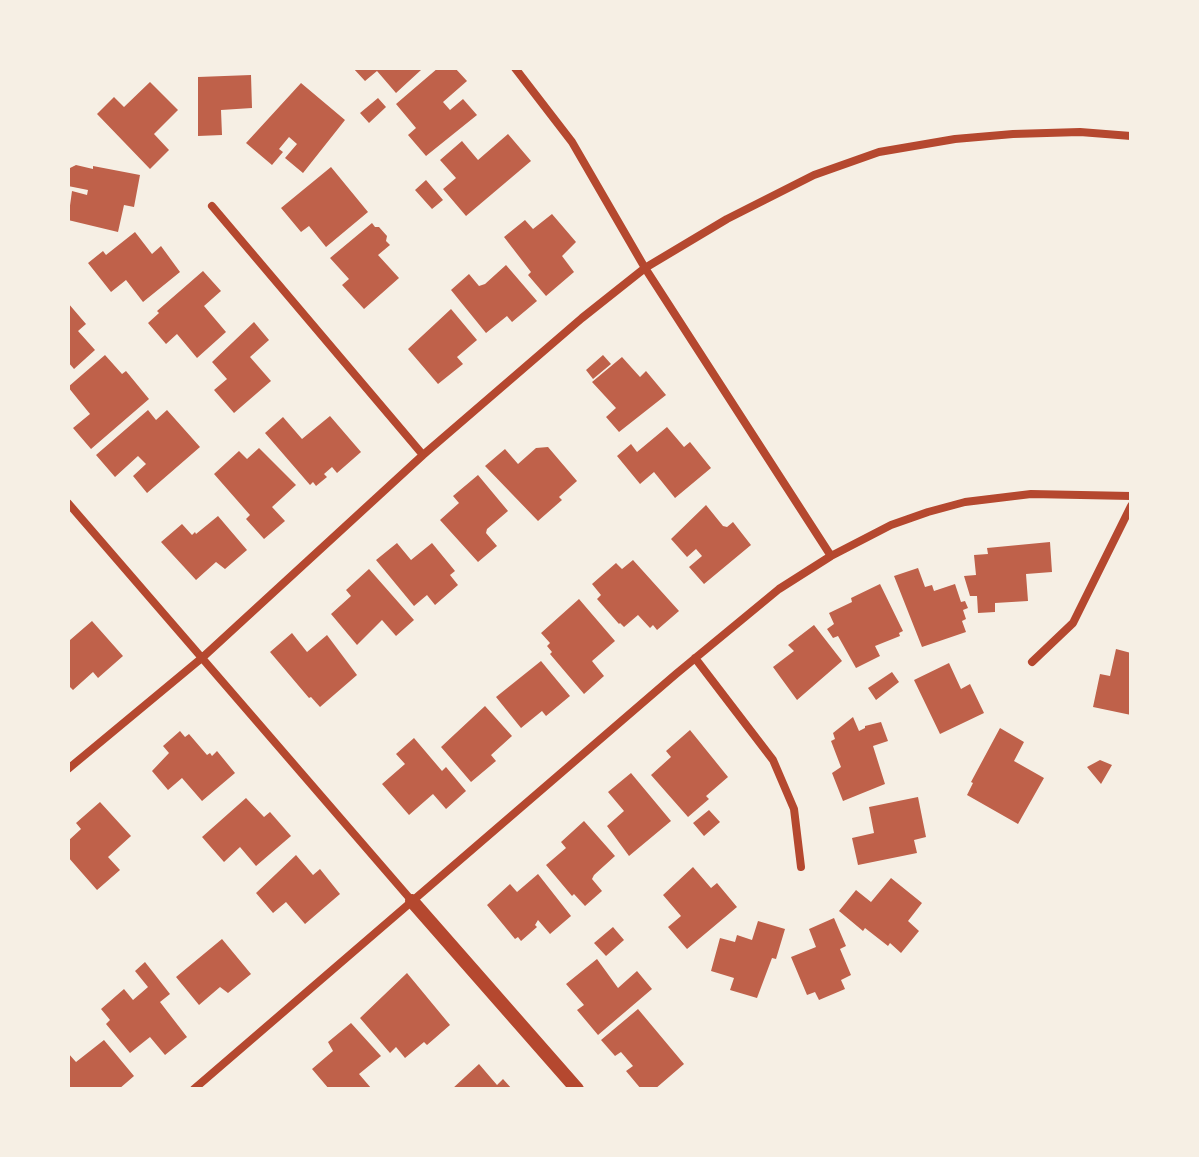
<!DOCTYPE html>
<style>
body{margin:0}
#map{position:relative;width:1199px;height:1157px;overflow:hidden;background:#f6efe4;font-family:Literata,serif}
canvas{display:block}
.frame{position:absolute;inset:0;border:70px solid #f6efe4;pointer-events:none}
</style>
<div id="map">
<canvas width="1199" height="1157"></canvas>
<div class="frame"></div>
</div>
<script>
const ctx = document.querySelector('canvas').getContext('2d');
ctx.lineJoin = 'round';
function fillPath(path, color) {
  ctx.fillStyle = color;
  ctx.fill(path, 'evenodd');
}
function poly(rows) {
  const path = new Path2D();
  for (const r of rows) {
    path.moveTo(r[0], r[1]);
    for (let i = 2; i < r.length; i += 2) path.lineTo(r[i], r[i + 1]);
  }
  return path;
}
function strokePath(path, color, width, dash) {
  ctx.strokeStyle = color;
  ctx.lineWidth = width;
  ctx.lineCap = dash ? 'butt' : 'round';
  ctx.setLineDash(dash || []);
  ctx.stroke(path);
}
const building = poly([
 [353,68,419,68,421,70,396,93,377,71,365,81],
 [438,68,455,68,467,81,443,102,450,110,463,99,477,115,426,156,408,135,416,128,396,104],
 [251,75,252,108,221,110,222,135,198,136,198,77],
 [150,82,178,110,154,134,169,150,150,169,97,114,114,97,124,107],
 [301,83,345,120,303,173,285,158,297,144,289,137,279,149,283,152,272,165,246,143],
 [378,98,386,107,369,123,360,113],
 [508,134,531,161,466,216,443,189,456,178,440,160,462,141,478,160],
 [76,165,93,169,93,166,140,175,134,207,124,205,118,232,68,220,72,191,87,195,88,190,68,186,70,168],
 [331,167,368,212,326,247,309,226,301,232,281,208],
 [426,180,443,200,432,209,415,190],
 [552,214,576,242,562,256,574,272,546,296,528,275,531,272,504,237,525,220,533,229],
 [372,223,375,227,379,227,387,236,386,241,390,245,378,255,399,278,364,309,342,285,349,279,330,258],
 [135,232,152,254,161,246,180,272,143,302,126,280,111,292,88,263,103,251,106,255],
 [506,265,537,301,512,322,507,316,486,333,451,290,469,274,479,286,485,284],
 [203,271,221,291,204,306,226,332,197,358,177,334,166,344,148,323,159,313,157,311],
 [68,303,86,324,78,331,95,350,74,369,68,362],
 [451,309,477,340,457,357,463,364,438,384,408,349],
 [254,322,269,340,250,357,271,381,234,413,214,390,227,379,212,362],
 [105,355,122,374,126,371,149,399,91,449,73,428,90,414,68,387],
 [603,355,611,364,593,379,586,370],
 [622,357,640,377,646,371,666,395,619,432,606,417,616,408,592,382],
 [148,410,156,420,167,410,200,447,147,493,133,476,146,464,138,456,115,477,96,455],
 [330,416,361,452,337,473,332,467,324,474,327,477,316,486,313,482,310,485,265,433,283,417,302,439],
 [667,427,684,447,690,442,711,468,675,498,654,472,640,484,617,456,631,444,637,452],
 [548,447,577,481,559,497,562,500,538,521,485,466,505,449,518,464,536,448],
 [259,448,296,485,272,507,285,521,264,539,246,519,250,515,214,474,239,451,247,459],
 [478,475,508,511,487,529,486,533,497,546,478,562,440,520,459,503,453,496],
 [706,505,723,526,727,527,733,522,751,545,704,584,689,567,702,556,696,549,687,557,671,539],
 [218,516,247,550,225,569,216,562,196,580,161,542,182,524,192,535,195,532,196,534],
 [1050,542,1052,572,1026,574,1028,601,995,603,995,612,978,613,977,596,970,596,964,576,976,575,974,555,988,554,987,548],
 [397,543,411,560,432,543,455,571,450,575,458,585,435,605,427,595,414,606,376,560],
 [633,560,679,611,657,630,653,625,650,628,638,615,624,627,620,623,619,624,597,599,601,595,592,584,616,563,622,569],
 [918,568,925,587,932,585,934,591,955,584,961,602,965,601,968,608,963,610,966,619,962,621,966,632,922,647,894,576],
 [369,569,414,620,396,636,382,620,357,645,331,614,351,596,346,590],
 [880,584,903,631,899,633,900,636,875,646,880,656,856,668,838,636,833,638,827,629,834,624,829,613,852,602,851,598],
 [579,599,615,641,592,661,604,676,584,694,550,654,552,652,547,646,550,643,541,633],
 [92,621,123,656,98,678,93,672,73,690,68,685,68,638,70,640],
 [814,625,842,661,797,700,773,667,794,651,788,645],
 [292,633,307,652,327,635,357,675,320,707,311,697,309,698,270,652],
 [1116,649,1131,653,1131,715,1093,707,1100,674,1110,676],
 [541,661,570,696,546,716,542,711,521,728,496,697],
 [949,663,961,689,970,684,984,713,940,734,914,680],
 [892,672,899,682,876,700,868,688],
 [485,706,512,736,491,755,496,761,471,782,441,747],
 [853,717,859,731,865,728,865,726,881,722,888,741,873,746,885,784,843,801,832,773,841,767,831,741,835,739,833,733],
 [1000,728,1024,742,1014,761,1044,778,1018,824,967,795,973,783,971,782],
 [690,730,728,777,706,796,709,799,688,817,651,775,671,757,666,751],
 [180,731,185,737,189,734,207,755,210,753,212,756,217,751,235,773,202,801,182,778,168,790,152,771,169,753,163,746],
 [414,738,442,771,446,767,466,791,446,809,433,794,409,815,382,784,405,764,396,754],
 [1100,760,1112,765,1101,784,1087,767],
 [631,773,671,821,629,856,607,826,624,811,608,792],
 [918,797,926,837,914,840,917,853,858,865,852,838,874,833,869,807],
 [246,798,264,817,270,812,291,836,256,866,240,847,224,862,202,837],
 [100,802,131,836,108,857,120,870,97,890,68,857,68,841,81,829,76,823],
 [709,810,720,822,704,836,693,823],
 [584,821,615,856,594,875,592,879,602,891,585,906,574,894,572,896,546,865,566,848,561,842],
 [296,855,313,875,320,869,340,894,305,924,286,902,273,913,256,893],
 [693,867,711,888,717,883,737,907,687,949,668,927,681,916,663,895],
 [538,874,571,916,550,934,538,920,535,925,537,927,521,941,518,937,515,939,487,905,510,884,517,892],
 [891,878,922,903,908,921,919,931,901,953,890,943,888,946,865,928,863,931,839,911,856,890,871,902],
 [834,918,846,946,840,949,851,975,841,980,845,989,819,1000,815,992,807,995,791,957,816,947,809,929],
 [758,921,785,929,776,959,772,958,757,998,730,990,734,978,711,971,720,938,735,942,737,935,752,940],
 [613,927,624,940,606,956,594,943],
 [222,939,251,974,228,993,220,987,199,1005,176,977],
 [597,959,618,988,637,971,652,989,598,1035,577,1010,584,1005,566,984],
 [145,962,170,994,160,1002,187,1037,165,1055,150,1037,130,1053,106,1024,110,1020,101,1009,124,989,133,1000,148,987,135,971],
 [407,973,450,1025,427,1045,424,1042,405,1058,396,1047,390,1053,360,1018],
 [638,1009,684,1064,655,1089,641,1089,626,1071,633,1066,621,1052,615,1056,601,1040],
 [351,1023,381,1056,359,1074,371,1088,329,1089,312,1069,333,1051,328,1042],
 [104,1040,134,1076,119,1089,68,1089,68,1053,76,1062],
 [479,1064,497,1085,503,1079,512,1089,452,1089]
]);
const minor = poly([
 [515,68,572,142,645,268,831,556],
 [212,206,423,455],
 [68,503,412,901],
 [695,658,773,760,794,809,801,867],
 [1032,662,1073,623,1131,506],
 [68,769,203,657,423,455,582,318,645,268,727,219,814,175,879,152,955,139,1013,134,1080,132,1131,136],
 [194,1089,676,674,779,589,831,556,891,525,928,512,965,502,1031,494,1131,496]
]);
const tertiary = poly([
 [412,901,577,1089]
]);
fillPath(building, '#bf614a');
strokePath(minor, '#b5482f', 8);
strokePath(tertiary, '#b5482f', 14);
</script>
